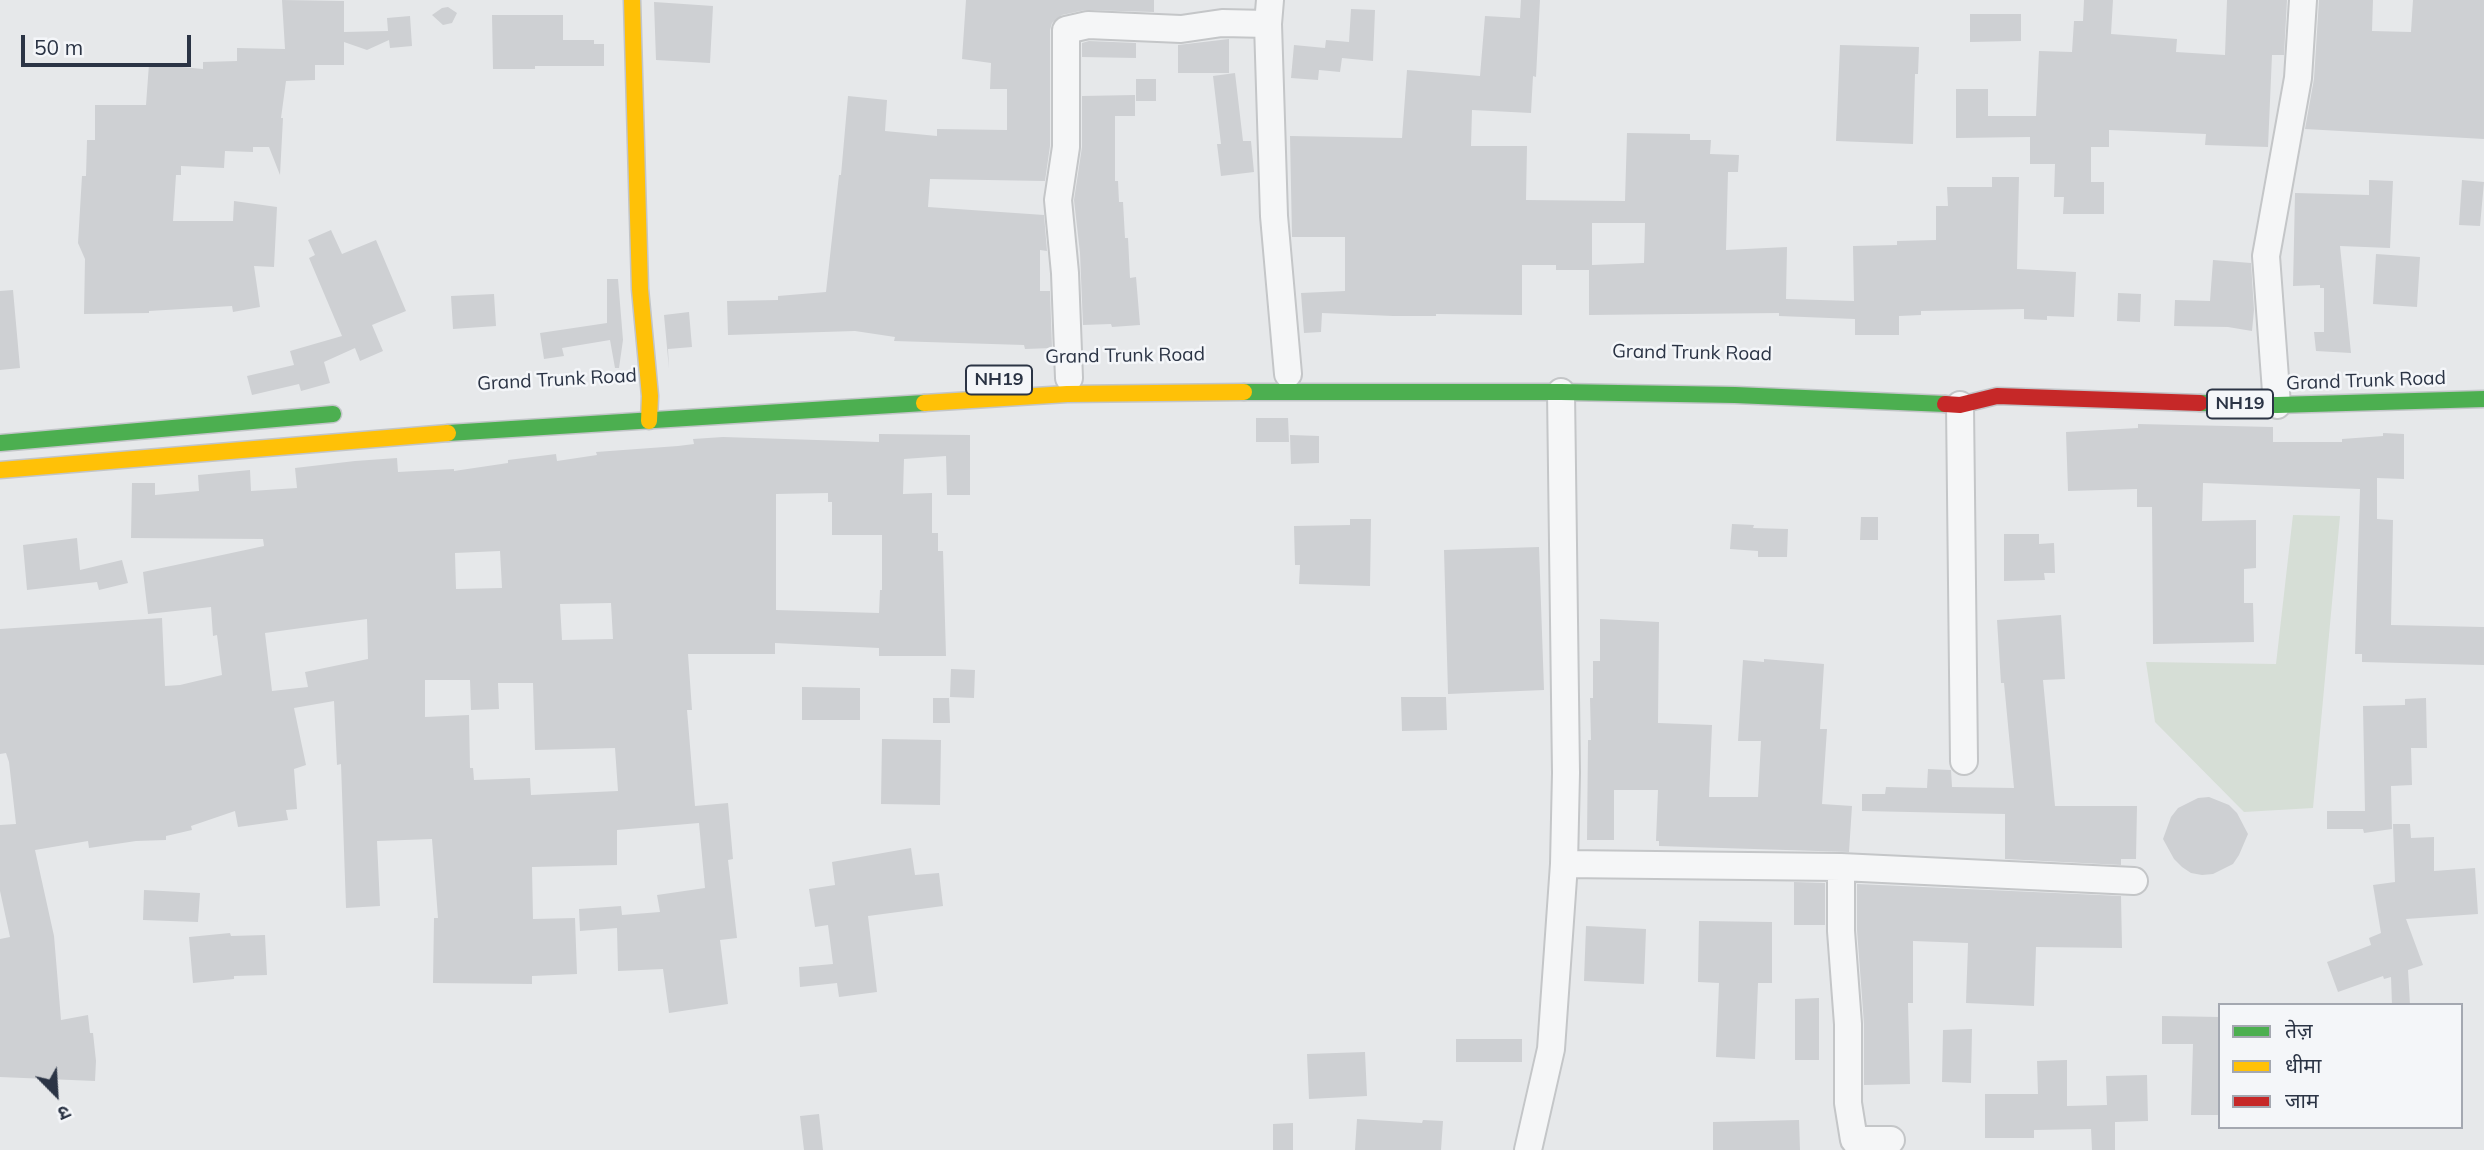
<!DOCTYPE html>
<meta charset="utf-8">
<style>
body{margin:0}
#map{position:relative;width:2484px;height:1150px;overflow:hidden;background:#e6e8ea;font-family:Mulish,"Noto Sans Devanagari",sans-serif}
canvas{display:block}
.legend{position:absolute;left:2218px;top:1003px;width:245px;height:126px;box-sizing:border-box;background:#f4f6f9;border:2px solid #a4a8b1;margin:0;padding:9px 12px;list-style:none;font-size:21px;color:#2b3445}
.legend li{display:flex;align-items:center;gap:14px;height:35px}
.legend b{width:35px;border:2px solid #a4a8b1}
.north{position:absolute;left:21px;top:1059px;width:70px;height:70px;-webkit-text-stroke:5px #f4f6f9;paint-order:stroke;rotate:156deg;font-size:19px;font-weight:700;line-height:28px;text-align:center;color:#2b3445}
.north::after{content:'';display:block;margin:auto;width:24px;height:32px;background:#2b3445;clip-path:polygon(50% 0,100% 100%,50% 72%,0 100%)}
.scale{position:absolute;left:21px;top:35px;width:170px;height:32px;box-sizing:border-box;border:4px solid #2b3445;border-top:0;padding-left:9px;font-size:21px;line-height:24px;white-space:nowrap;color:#2b3445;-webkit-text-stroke:5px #f4f6f9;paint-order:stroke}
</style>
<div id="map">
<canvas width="2484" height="1150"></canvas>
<ul class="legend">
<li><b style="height:9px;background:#4caf50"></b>तेज़</li>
<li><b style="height:9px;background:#ffc107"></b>धीमा</li>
<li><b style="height:9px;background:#c62828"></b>जाम</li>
</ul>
<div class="north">उ</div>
<div class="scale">50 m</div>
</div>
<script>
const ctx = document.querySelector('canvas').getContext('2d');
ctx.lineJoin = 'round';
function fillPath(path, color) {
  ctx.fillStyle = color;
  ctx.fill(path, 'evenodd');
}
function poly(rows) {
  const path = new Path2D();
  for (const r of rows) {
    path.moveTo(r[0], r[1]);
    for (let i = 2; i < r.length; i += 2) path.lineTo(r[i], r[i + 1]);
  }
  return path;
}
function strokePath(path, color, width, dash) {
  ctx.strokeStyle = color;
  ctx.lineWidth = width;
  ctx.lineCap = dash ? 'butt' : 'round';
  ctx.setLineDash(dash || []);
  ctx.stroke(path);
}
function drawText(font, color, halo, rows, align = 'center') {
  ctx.font = font + ' Mulish,sans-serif';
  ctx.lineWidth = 5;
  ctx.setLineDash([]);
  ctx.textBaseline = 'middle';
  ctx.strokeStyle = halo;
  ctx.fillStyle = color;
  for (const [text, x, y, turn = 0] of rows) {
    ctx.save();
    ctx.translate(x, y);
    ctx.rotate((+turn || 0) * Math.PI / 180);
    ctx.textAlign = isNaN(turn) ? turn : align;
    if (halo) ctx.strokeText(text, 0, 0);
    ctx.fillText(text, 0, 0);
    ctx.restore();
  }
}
const green = poly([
 [2293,515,2340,516,2313,808,2244,812,2155,722,2146,662,2276,664]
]);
const building = poly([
 [282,0,344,1,344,32,388,31,387,18,410,16,412,46,390,48,389,40,367,50,344,42,344,65,315,65,315,80,286,81,281,118,283,118,280,175,269,147,253,147,253,152,225,151,224,168,181,166,181,175,176,175,173,221,233,221,234,201,277,207,274,267,254,266,260,307,233,312,232,306,149,311,149,313,84,314,85,259,78,243,82,176,86,176,87,140,95,140,95,105,146,105,149,64,203,69,203,62,237,61,237,48,285,49],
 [966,0,1154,0,1154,12,1085,10,1062,15,1052,23,1050,30,1050,146,1045,181,930,179,928,207,1044,215,1047,251,1040,250,1040,291,1050,291,1052,348,1025,349,1024,345,894,341,895,337,855,331,728,335,727,301,778,300,778,296,826,292,839,175,841,175,848,96,887,100,885,131,937,136,937,129,1007,130,1007,89,990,89,991,63,962,59],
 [1521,0,1540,0,1536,77,1533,76,1531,113,1472,110,1471,146,1527,146,1526,200,1625,201,1627,133,1690,134,1690,140,1711,140,1710,154,1739,155,1738,172,1728,172,1726,250,1787,247,1786,299,1854,301,1853,246,1897,245,1897,241,1936,240,1936,206,1948,206,1947,187,1992,187,1992,177,2019,177,2017,269,2076,272,2074,317,2047,316,2047,320,2024,319,2024,309,1921,311,1921,315,1899,316,1899,335,1855,335,1855,319,1779,316,1779,313,1589,315,1589,270,1556,270,1556,265,1522,265,1522,315,1436,314,1436,316,1393,316,1322,313,1321,332,1304,333,1301,293,1345,291,1345,237,1292,237,1290,136,1402,138,1407,70,1480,76,1485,16,1520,18],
 [1592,223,1645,223,1644,263,1592,265],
 [2084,0,2113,0,2111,34,2177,39,2176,52,2225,55,2227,0,2287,0,2284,55,2272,55,2268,147,2205,145,2206,134,2109,130,2109,147,2091,147,2091,182,2104,182,2104,214,2063,214,2064,197,2054,197,2055,164,2030,164,2030,137,1956,138,1956,89,1988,89,1988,116,2036,116,2039,51,2072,52,2074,21,2083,21],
 [2319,0,2373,0,2372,31,2411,32,2413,0,2484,0,2484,139,2305,129,2314,79],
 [654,2,713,6,710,63,656,60],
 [448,7,457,13,452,23,443,25,432,15,442,8],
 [1351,9,1375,10,1373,61,1342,58,1340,72,1319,70,1318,80,1291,78,1294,45,1325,48,1326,40,1349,42],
 [1970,14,2021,14,2021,41,1970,42],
 [492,15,563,15,563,40,594,40,594,44,604,44,604,66,535,66,535,69,493,69],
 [1229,39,1229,73,1178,73,1178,45],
 [1089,41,1136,43,1136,58,1082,57,1082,43],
 [1840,45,1919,47,1918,74,1915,74,1913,144,1836,141],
 [1235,73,1243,141,1251,141,1254,172,1221,176,1217,144,1221,144,1213,76],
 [1136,79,1156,79,1156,101,1136,101],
 [1135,95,1135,116,1115,116,1115,181,1118,181,1119,202,1123,202,1125,238,1128,238,1130,278,1136,277,1140,325,1112,327,1111,324,1083,325,1080,253,1074,200,1082,147,1082,96],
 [2369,180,2393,181,2390,248,2340,246,2351,353,2316,351,2314,332,2324,332,2324,288,2320,288,2320,285,2293,286,2295,193,2369,195],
 [2462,180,2484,182,2480,226,2459,225],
 [331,230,342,254,376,240,406,311,372,325,383,351,360,361,355,348,324,362,330,383,301,391,299,384,252,395,247,376,294,365,290,351,342,336,309,258,315,255,308,240],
 [2376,254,2420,257,2417,307,2373,304],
 [2213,260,2251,263,2254,310,2252,331,2228,327,2174,326,2175,300,2210,301],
 [607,279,618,279,623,340,619,368,615,368,610,340,562,348,564,356,544,359,540,333,607,323],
 [13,290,20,368,0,370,0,291],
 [2118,293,2141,294,2140,322,2117,321],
 [494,294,496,326,453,329,451,296],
 [689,312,692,347,668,349,669,369,664,315],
 [1256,418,1288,418,1289,442,1256,442],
 [2138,424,2273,427,2273,442,2342,442,2342,439,2383,436,2383,433,2404,434,2404,479,2377,478,2377,519,2393,520,2391,625,2484,627,2484,665,2362,662,2362,654,2355,654,2360,489,2203,483,2202,521,2256,520,2256,568,2244,569,2244,603,2253,603,2254,642,2153,644,2152,507,2137,507,2137,489,2068,491,2066,432,2138,428],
 [879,434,970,435,970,495,947,495,946,456,904,459,903,494,932,493,932,533,938,533,938,551,943,551,946,656,879,656,879,648,775,643,775,654,688,654,692,710,687,710,695,806,728,803,733,859,728,860,737,938,720,940,728,1004,669,1013,663,969,618,971,617,928,580,931,579,909,621,906,622,915,660,912,657,895,705,888,699,823,617,830,617,865,532,867,533,919,575,918,577,974,532,976,532,984,433,983,434,918,438,918,432,839,377,841,380,906,346,908,341,764,337,765,334,701,294,708,306,765,294,769,297,809,286,810,288,820,238,827,235,811,191,826,192,830,166,836,166,840,136,841,89,848,88,841,35,850,54,936,61,1020,88,1015,90,1033,93,1033,96,1061,95,1081,0,1077,0,939,10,937,0,891,0,825,16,824,9,762,6,753,0,754,0,629,162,618,165,686,180,685,222,675,217,635,213,636,211,607,148,614,143,572,264,546,263,539,131,538,132,483,155,483,155,495,199,491,198,475,250,470,251,491,297,488,295,468,355,461,397,458,398,472,454,469,454,471,508,463,508,460,556,454,557,461,597,455,596,452,678,446,694,444,693,439,723,437,879,442],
 [828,493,828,502,832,502,832,535,882,535,882,590,880,590,879,613,776,610,776,494],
 [500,551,502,588,456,589,455,553],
 [611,603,613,639,562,640,560,604],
 [367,619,368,659,305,672,308,687,272,691,265,633],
 [425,680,470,680,471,710,499,709,498,683,533,683,535,750,615,748,618,791,531,795,530,778,474,780,473,768,470,768,469,715,425,717],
 [1290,435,1319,436,1319,463,1291,464],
 [1861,517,1878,517,1878,540,1860,540],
 [1350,519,1371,519,1370,586,1299,584,1300,565,1295,565,1294,526,1350,525],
 [1732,524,1754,525,1753,528,1788,529,1787,557,1758,557,1758,551,1730,549],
 [2004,534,2039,534,2039,544,2054,543,2055,573,2044,573,2045,580,2004,581],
 [77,538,80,570,122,560,128,583,99,590,97,582,27,590,23,545],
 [1539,547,1544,690,1448,694,1444,550],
 [2061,615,2065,679,2043,680,2055,806,2137,806,2136,859,2121,859,2121,865,2005,859,2005,814,1862,811,1862,794,1885,794,1886,787,1927,788,1928,769,1951,770,1952,787,2014,788,2004,683,2001,683,1997,620],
 [1600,619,1659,622,1658,723,1712,725,1709,797,1758,797,1761,741,1738,741,1743,660,1764,662,1764,659,1824,664,1820,729,1827,729,1822,804,1852,806,1849,852,1659,846,1659,841,1656,841,1658,790,1614,790,1614,840,1587,840,1588,740,1591,740,1590,698,1593,698,1593,661,1600,661],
 [951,669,975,670,974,698,950,697],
 [802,687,860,688,860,720,802,720],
 [1401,697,1446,697,1447,730,1402,731],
 [933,698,949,698,950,723,933,723],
 [2426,698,2427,748,2411,748,2412,785,2391,786,2392,829,2364,833,2363,829,2327,829,2327,811,2365,811,2363,706,2405,705,2405,699],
 [882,739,941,740,940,805,881,804],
 [2209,797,2229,805,2237,813,2248,834,2239,855,2233,864,2213,874,2202,875,2191,873,2182,867,2174,859,2163,839,2171,817,2178,808,2198,798],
 [2393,824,2410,824,2411,838,2434,837,2434,871,2475,868,2478,914,2406,919,2423,965,2408,970,2410,1005,2392,1005,2391,977,2384,979,2383,976,2338,992,2327,962,2371,945,2369,938,2381,933,2373,885,2395,882],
 [911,848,915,875,939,873,943,906,868,916,877,992,839,997,837,983,800,987,799,967,833,964,828,925,815,927,809,889,835,885,832,862],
 [1794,882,1825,883,1825,925,1794,925],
 [1857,884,2121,896,2122,948,2036,947,2034,1006,1966,1003,1968,943,1913,941,1913,1003,1908,1003,1910,1084,1864,1085,1864,1024,1857,930],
 [144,890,200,893,198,922,143,920],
 [1699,921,1772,922,1772,983,1758,983,1755,1059,1716,1057,1719,983,1698,982],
 [1586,926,1646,929,1644,984,1584,981],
 [230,933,231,936,265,935,267,975,234,976,234,979,193,983,189,937],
 [1819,998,1819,1060,1795,1060,1795,999],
 [2162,1016,2220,1017,2220,1115,2191,1115,2193,1044,2162,1044],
 [1972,1029,1971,1083,1942,1082,1943,1030],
 [1456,1039,1522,1039,1522,1062,1456,1062],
 [1365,1052,1367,1096,1309,1099,1307,1054],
 [2067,1060,2067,1106,2107,1105,2106,1076,2147,1075,2148,1121,2115,1122,2115,1150,2092,1150,2091,1129,2034,1130,2034,1138,1985,1138,1985,1094,2038,1094,2037,1061],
 [819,1114,823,1150,804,1150,800,1116],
 [1357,1119,1422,1123,1423,1120,1443,1121,1441,1150,1355,1150],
 [1799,1120,1800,1150,1713,1150,1713,1122],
 [1293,1123,1293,1150,1273,1150,1273,1124]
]);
const street = poly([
 [1268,24,1274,216,1288,374],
 [1069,378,1065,273,1058,200,1066,147,1066,30,1088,25,1181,29,1222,23,1268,24,1270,0],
 [1960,405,1964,761],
 [2277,405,2266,256,2298,78,2303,0],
 [1564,864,1841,867,2134,881],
 [1841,867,1841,931,1848,1024,1848,1103,1854,1140,1891,1140],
 [1528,1150,1551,1049,1564,864,1566,773,1561,392]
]);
const fast = poly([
 [1244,392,1561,392,1735,395,1945,404],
 [2200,403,2277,405,2484,399],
 [448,433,924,403],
 [0,443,333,414]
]);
const slow = poly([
 [632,0,640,289,650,396,649,421],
 [924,403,1067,394,1244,392],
 [0,470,448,433]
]);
const jam = poly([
 [1945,404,1960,405,1997,396,2200,403]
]);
const shields = [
 [999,380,66],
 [2240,404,66]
];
const shieldNames = [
 ["NH19",999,380],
 ["NH19",2240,404]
];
const streetNames = [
 ["Grand Trunk Road",1692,353,1],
 ["Grand Trunk Road",1125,356,-1],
 ["Grand Trunk Road",557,380,-3],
 ["Grand Trunk Road",2366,381,-2]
];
fillPath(green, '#d6ded6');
fillPath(building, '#ced0d3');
strokePath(street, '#c4c6c8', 30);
strokePath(fast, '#c2c5c8', 19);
strokePath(slow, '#c2c5c8', 19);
strokePath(jam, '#c2c5c8', 19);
strokePath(street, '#f5f6f7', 26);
strokePath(fast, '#4caf50', 16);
strokePath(slow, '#ffc107', 16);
strokePath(jam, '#c62828', 16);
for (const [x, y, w] of shields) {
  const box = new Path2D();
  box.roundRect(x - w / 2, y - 14.5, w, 29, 5);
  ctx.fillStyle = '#f4f6f9';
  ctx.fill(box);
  strokePath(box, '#2b3445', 2);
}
drawText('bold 18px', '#2b3445', null, shieldNames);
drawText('19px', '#2b3445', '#f4f6f9', streetNames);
</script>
